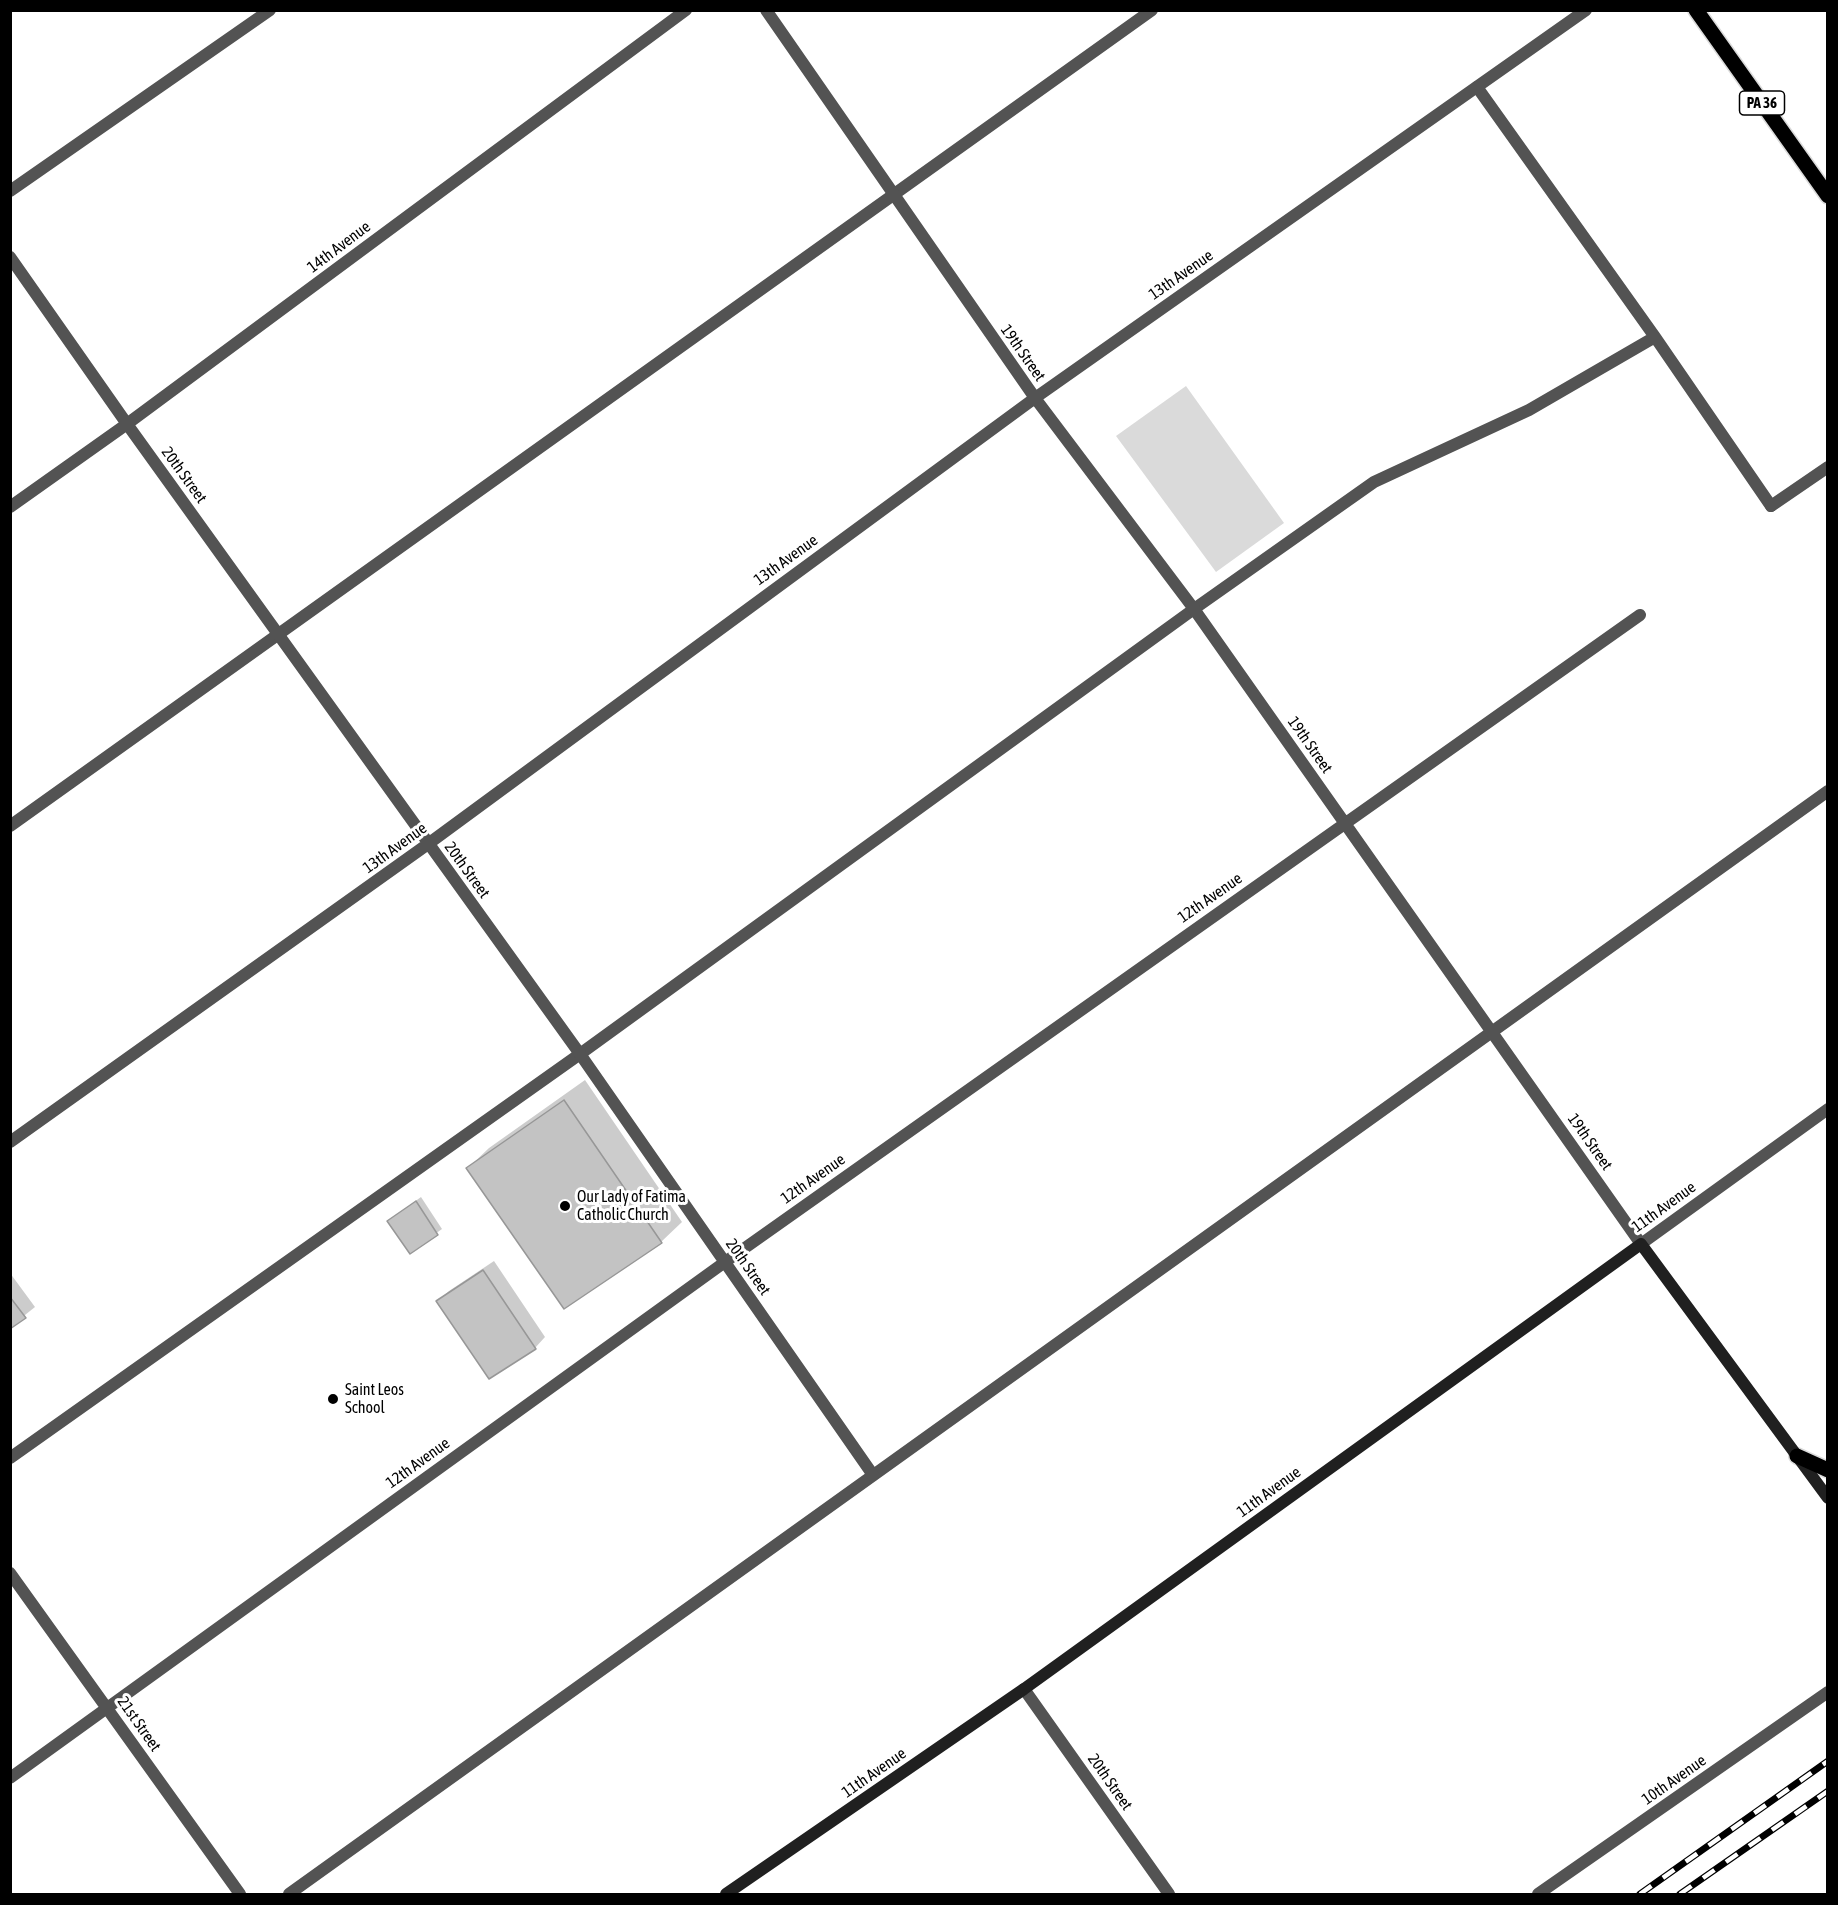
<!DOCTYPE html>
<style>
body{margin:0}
#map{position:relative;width:1838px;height:1905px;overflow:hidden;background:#fff;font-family:"Asap Condensed",sans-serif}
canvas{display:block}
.frame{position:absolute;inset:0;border:12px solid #000;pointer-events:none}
</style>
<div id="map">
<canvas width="1838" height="1905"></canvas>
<div class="frame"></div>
</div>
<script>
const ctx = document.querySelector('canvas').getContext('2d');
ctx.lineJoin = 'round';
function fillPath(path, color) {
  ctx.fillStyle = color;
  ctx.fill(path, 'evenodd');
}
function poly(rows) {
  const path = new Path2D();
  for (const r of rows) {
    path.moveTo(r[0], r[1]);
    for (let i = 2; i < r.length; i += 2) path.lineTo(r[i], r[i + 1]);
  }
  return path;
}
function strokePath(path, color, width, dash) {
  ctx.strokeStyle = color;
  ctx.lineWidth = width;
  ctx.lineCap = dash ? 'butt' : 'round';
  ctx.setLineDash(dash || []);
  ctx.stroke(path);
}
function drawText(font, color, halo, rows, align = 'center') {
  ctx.font = font + ' "Asap Condensed",sans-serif';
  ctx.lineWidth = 6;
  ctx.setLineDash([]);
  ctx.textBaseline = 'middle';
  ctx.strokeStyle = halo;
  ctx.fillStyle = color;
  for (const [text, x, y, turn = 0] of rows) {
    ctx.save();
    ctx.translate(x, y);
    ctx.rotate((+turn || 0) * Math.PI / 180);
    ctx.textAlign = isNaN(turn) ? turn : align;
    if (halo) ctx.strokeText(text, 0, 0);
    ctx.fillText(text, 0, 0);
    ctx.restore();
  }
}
const green = poly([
 [1186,386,1284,523,1216,572,1116,436]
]);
const shadow = poly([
 [585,1080,682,1222,661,1242,468,1168,489,1148],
 [421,1197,442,1229,410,1252,388,1221],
 [494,1261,545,1337,535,1348,438,1301,449,1291],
 [10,1273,35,1307,10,1327]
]);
const building = poly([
 [564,1100,662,1243,564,1309,466,1168,564,1100],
 [416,1201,438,1235,410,1254,387,1221,416,1201],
 [483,1270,536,1349,489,1379,436,1301,483,1270],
 [10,1297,26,1318,10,1329,10,1297]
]);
const lane = poly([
 [1477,87,1655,337,1771,506],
 [10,191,270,10],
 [10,826,1152,10],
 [10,1458,580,1054,1194,609,1374,482,1529,410,1655,337],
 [289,1894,1828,791]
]);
const street = poly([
 [766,10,1035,398,1194,609,1641,1244,1828,1109],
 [10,257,127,424,580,1054,873,1475],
 [1771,506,1828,467],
 [10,507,127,424,686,10],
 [10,1142,428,844,1035,398,1586,10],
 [10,1573,240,1894],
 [1024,1689,1169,1894],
 [10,1778,725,1262,1640,615],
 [1538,1894,1828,1692]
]);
const secondary = poly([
 [726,1894,1024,1689,1641,1244,1828,1498]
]);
const primary = poly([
 [1696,10,1828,196],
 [1797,1456,1828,1470]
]);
const rail = poly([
 [1640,1894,1828,1761],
 [1680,1894,1828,1791]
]);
const markers = [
 [565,1206,6,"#000"],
 [333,1399,6,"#000"]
];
const shields = [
 [1762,103,45]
];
const shieldNames = [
 ["PA 36",1762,103]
];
const streetNames = [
 ["14th Avenue",339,247,-37],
 ["13th Avenue",1181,275,-35],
 ["19th Street",1023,353,55],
 ["20th Street",184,475,54],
 ["13th Avenue",786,560,-36],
 ["19th Street",1310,745,55],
 ["13th Avenue",395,848,-36],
 ["20th Street",467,870,54],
 ["12th Avenue",1210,898,-35],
 ["19th Street",1590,1142,55],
 ["12th Avenue",813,1179,-35],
 ["11th Avenue",1664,1207,-36],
 ["20th Street",748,1267,55],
 ["12th Avenue",418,1463,-36],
 ["11th Avenue",1269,1492,-36],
 ["21st Street",139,1724,55],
 ["11th Avenue",874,1773,-35],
 ["10th Avenue",1674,1780,-35],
 ["20th Street",1110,1782,55]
];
const poiNames = [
 ["Our Lady of Fatima",577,1197],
 ["Catholic Church",577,1215],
 ["Saint Leos",345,1390],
 ["School",345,1408]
];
fillPath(green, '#dadada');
fillPath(shadow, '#0003');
fillPath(building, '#c3c3c3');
strokePath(building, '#979797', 1.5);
strokePath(primary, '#dbdbdb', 18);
strokePath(lane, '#535353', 12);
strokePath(street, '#535353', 12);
strokePath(secondary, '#202020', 12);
strokePath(primary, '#000', 15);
strokePath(rail, '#000', 7);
strokePath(rail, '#fff', 4.5, [14]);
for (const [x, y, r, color] of markers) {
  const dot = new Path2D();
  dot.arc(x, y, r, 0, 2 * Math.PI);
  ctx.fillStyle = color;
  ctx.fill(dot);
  strokePath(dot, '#fff', 2);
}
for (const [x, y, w] of shields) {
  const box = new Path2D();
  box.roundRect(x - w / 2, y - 12, w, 24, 4.5);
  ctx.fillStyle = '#fff';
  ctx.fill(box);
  strokePath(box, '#000', 1.5);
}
drawText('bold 15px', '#000', null, shieldNames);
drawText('16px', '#000', '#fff', streetNames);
drawText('16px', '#000', '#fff', poiNames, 'left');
</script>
